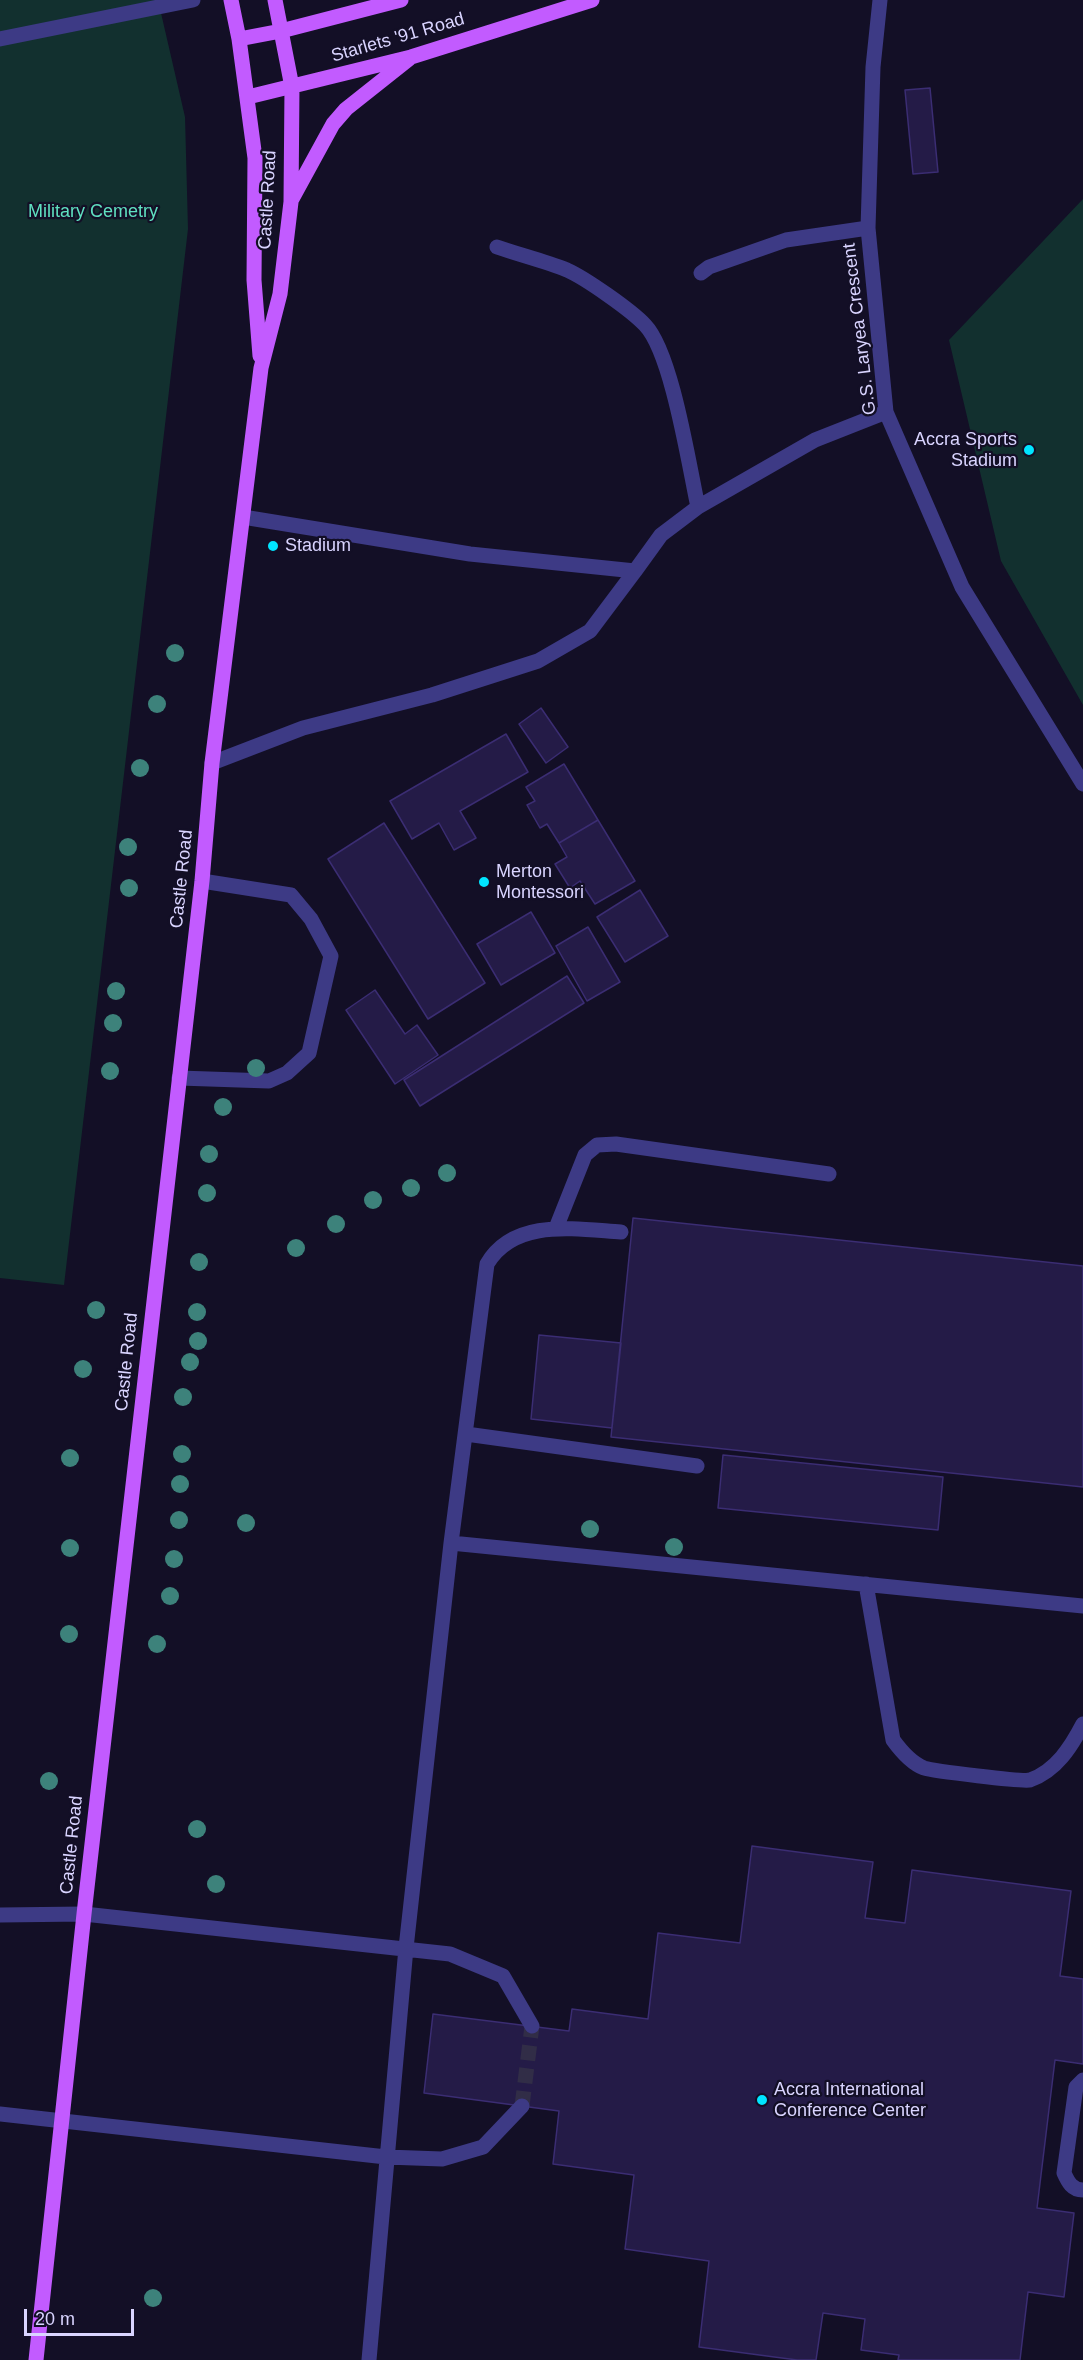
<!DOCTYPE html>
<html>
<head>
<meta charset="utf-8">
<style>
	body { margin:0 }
	#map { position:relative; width:1083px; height:2360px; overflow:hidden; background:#130f26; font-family:Arial,sans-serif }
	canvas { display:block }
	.scale { position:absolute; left:24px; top:2309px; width:110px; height:27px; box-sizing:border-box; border:3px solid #d9d4ff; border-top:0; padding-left:8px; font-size:18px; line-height:21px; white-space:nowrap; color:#d9d4ff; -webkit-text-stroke:4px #130f26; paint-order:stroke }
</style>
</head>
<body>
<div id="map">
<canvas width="1083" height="2360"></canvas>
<div class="scale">20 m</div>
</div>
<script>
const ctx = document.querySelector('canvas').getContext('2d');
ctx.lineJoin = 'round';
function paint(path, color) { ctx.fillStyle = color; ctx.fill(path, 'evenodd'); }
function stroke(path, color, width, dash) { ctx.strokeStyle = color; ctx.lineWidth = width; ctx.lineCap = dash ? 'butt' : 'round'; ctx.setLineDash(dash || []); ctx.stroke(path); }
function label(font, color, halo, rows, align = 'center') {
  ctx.font = font + ' Arial,sans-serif'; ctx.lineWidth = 4.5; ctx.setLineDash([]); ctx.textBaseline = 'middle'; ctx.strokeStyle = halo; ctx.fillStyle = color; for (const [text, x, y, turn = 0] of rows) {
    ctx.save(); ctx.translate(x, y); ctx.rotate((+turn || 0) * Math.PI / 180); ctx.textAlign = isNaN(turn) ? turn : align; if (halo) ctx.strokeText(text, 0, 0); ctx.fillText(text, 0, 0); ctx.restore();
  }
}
paint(new Path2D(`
	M0,0H158L185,117L188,229L64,1285L0,1278Z
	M1083,199V705L1001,561L949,340Z`), '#12302f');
const building = new Path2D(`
	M930,88L938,172L913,174L905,90Z
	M541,708L568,747L546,763L519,724Z
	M506,734L528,772L460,811L476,838L454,850L439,823L412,839L390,801Z
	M564,764L598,820L559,843L547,824L540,828L527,805L535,801L526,787Z
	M598,820L635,881L595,904L580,881L570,888L555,864L567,857L559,843Z
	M384,823L485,983L428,1019L328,859Z
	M640,890L668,936L625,962L597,917Z
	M531,912L555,953L501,985L477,944Z
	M588,927L620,982L587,1001L556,946Z
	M567,976L584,1003L420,1106L404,1080Z
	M375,990L405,1034L417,1025L438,1055L395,1084L346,1010Z
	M633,1218L1083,1266V1487L611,1437Z
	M539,1335L621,1343L612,1428L531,1419Z
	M723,1455L943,1477L938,1530L718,1508Z
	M752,1846L873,1862L865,1918L905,1923L912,1870L1071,1891L1060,1976L1083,1979V2064L1055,2060L1037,2208L1074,2213L1064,2297L1028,2292L1020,2360H898L899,2355L861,2350L865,2319L823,2313L816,2360H797L699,2347L709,2261L625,2249L634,2175L553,2164L559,2111L424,2093L433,2014L569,2031L572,2009L648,2019L658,1933L740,1943Z`);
paint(building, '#241b47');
stroke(building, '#3b2d73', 1.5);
stroke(new Path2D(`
	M522,2106L532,2026`), '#312d47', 15, [15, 8]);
stroke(new Path2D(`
	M880,0L873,67L868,228L886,412L962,587L1083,784
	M0,39L193,0
	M497,247C520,255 544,261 567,270C585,278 631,310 645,325C672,353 689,466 698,507
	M701,273L709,267L786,240L868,228
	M243,517L470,554L635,571L661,535L698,507L815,440L886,412
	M212,763L303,728L432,695L538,661L590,631L635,571
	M179,1078L269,1081L287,1073L309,1053L331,956L311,919L291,895L202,881
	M556,1228L585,1155L597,1145L616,1144L829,1174
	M466,1434L697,1466
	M451,1543L1083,1606
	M866,1584L893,1740C901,1751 911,1763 924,1768C933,1771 1023,1782 1030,1780C1056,1771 1071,1747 1083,1724
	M0,1915L84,1914L450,1954L503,1976L532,2026
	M1083,2080L1076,2087L1064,2173C1068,2182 1072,2190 1083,2190
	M0,2114L386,2157L442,2159L483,2147L522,2106
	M369,2360L406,1948L451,1543L487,1264C514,1218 575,1229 621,1232`), '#3d3a85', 15);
stroke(new Path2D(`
	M231,0L239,39L255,158L254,280L260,356
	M239,39L281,31L401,0
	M248,97L411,57L592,0
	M292,199L333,124L346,109L409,59
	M36,2360L84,1914L202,881L212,763L261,368L280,294L291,202L292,87L275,0`), '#c25bff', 15);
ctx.fillStyle = '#3d827b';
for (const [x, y] of [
	[175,653],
	[157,704],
	[140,768],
	[128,847],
	[129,888],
	[116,991],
	[113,1023],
	[256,1068],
	[110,1071],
	[223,1107],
	[209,1154],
	[447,1173],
	[411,1188],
	[207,1193],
	[373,1200],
	[336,1224],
	[296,1248],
	[199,1262],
	[96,1310],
	[197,1312],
	[198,1341],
	[190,1362],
	[83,1369],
	[183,1397],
	[182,1454],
	[70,1458],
	[180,1484],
	[179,1520],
	[246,1523],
	[590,1529],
	[674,1547],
	[70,1548],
	[174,1559],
	[170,1596],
	[69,1634],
	[157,1644],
	[49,1781],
	[197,1829],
	[216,1884],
	[153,2298]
]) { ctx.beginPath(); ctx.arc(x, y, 9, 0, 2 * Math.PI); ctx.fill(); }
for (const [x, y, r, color] of [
	[1029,450,6,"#00e5ff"],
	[273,546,6,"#00e5ff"],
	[484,882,6,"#00e5ff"],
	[762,2100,6,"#00e5ff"]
]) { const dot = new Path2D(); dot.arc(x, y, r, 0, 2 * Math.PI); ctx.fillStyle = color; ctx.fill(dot); stroke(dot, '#130f26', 2); }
label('18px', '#d9d4ff', '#130f26', [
	["Starlets '91 Road",398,38,-16],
	["Castle Road",268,200,-87],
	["G.S. Laryea Crescent",860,329,-97],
	["Castle Road",182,879,-84],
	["Castle Road",127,1362,-84],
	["Castle Road",72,1845,-84]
]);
label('18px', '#5fe0c0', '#130f26', [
	["Military Cemetry",93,212]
]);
label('18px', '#d9d4ff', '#130f26', [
	["Accra Sports",1017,440,"right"],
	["Stadium",1017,461,"right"],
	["Stadium",285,546],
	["Merton",496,872],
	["Montessori",496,893],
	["Accra International",774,2090],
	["Conference Center",774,2111]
], 'left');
</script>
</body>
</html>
